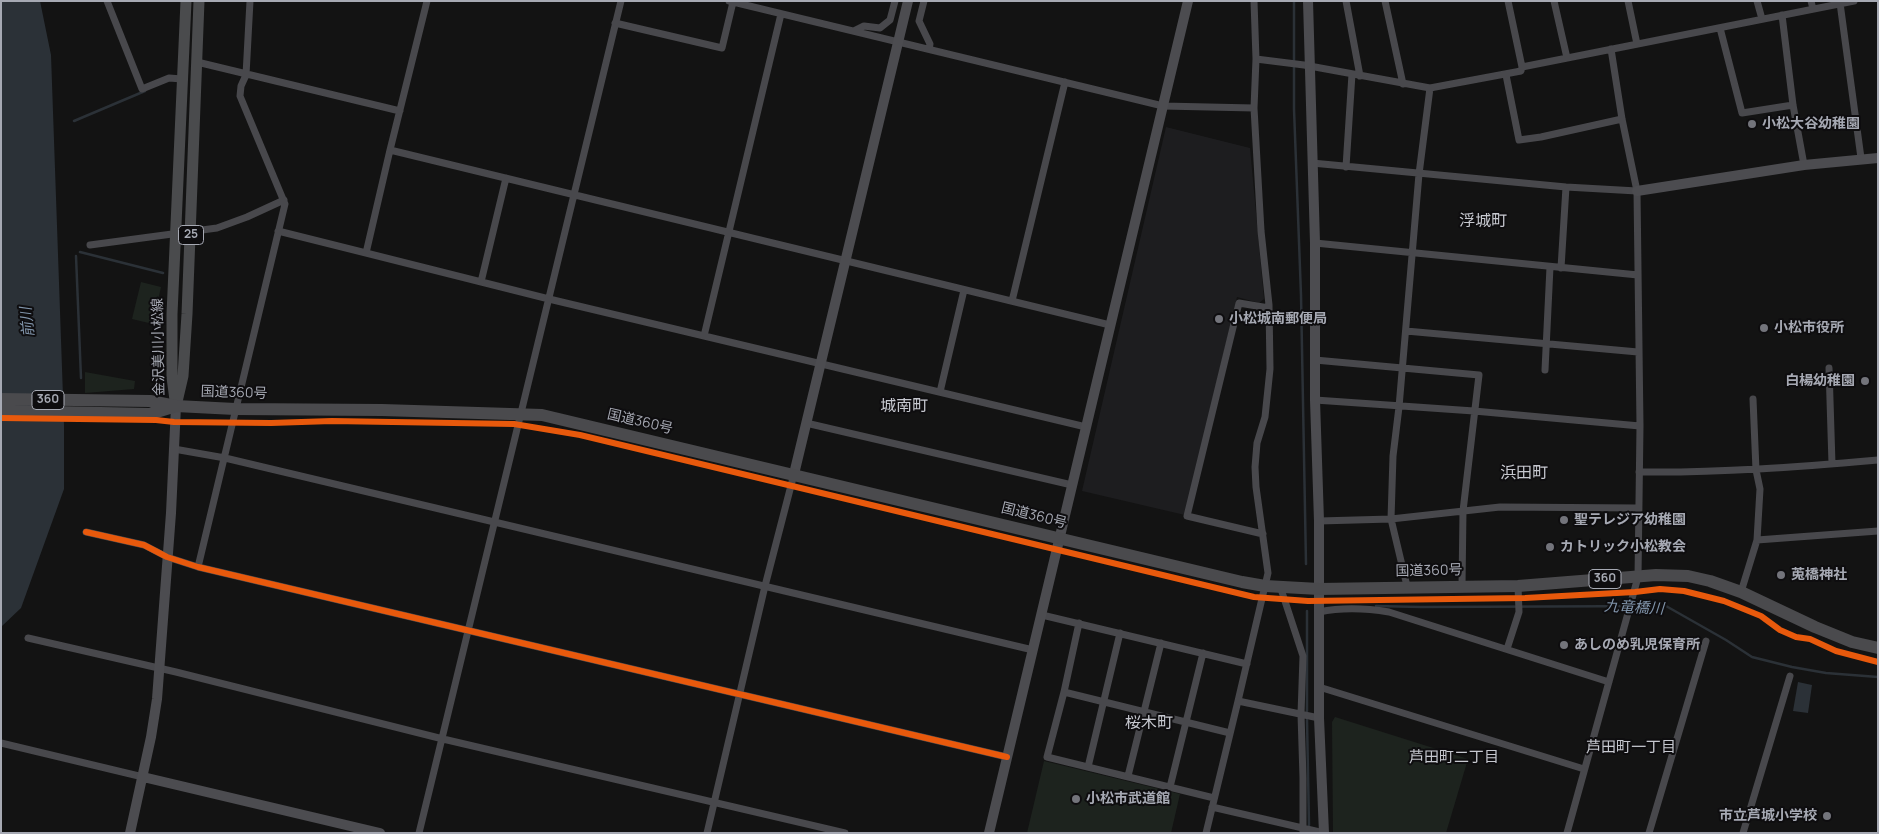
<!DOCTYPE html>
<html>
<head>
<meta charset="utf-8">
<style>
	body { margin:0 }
	#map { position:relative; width:1879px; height:834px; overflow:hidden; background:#131313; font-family:Manrope,sans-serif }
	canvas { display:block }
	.frame { position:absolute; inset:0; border:2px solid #a6a9b3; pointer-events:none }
</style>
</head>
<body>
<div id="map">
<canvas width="1879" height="834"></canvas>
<div class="frame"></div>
</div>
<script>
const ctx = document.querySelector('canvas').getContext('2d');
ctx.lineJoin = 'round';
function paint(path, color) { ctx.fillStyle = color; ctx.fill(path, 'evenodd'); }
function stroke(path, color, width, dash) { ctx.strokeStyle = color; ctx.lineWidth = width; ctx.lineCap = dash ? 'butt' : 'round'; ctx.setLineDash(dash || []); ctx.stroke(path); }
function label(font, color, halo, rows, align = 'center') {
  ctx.font = font + ' Manrope,"Noto Sans JP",sans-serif'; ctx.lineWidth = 4; ctx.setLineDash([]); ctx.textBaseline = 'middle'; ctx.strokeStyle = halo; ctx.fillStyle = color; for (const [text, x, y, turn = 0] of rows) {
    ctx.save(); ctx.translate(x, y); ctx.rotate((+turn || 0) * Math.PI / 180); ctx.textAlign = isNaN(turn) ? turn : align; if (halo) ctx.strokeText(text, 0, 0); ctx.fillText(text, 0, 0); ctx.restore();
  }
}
paint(new Path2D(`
	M1166,127L1250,148L1264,299L1259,303L1237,297L1185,515L1082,491Z`), '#1d1d1f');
paint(new Path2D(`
	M141,282L161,287L153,324L132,319Z
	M85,372L135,381L134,389L85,393Z
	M1335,717L1468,759L1446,833H1333L1332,722Z
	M1044,761L1180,794L1171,833H1027Z`), '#1d231e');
paint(new Path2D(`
	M1,1H40L51,55L64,425V489L21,608L1,627Z
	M1798,682L1812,685L1808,713L1793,711Z`), '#2b3137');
stroke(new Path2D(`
	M1294,1V109L1301,295L1306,564
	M74,121L145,91
	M80,252L163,273
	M76,256L81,378
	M1376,606L1421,607L1666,606L1726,640L1752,657L1792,667L1826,673L1878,677
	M1307,611V711
	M1307,720L1309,825`), '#2b3137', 2.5);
stroke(new Path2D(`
	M107,1L142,89L169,78L182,79
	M427,1L390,150L1110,325
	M729,1L1163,106L1254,108
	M924,1L919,21L930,44L929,49
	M1346,1L1360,76
	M1385,1L1403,84
	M1508,1L1522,67
	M1554,1L1567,58
	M1628,1L1637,44
	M1757,1L1762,19
	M1811,1L1813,9
	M1840,3L1861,158
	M1782,15L1793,105L1804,165
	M615,23L722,48L733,2
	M1720,28L1742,113L1793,105
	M854,31L864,26L880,28L890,20L895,1
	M1256,59L1304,65L1430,88L1521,71L1522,67L1854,1
	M197,62L400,111
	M1506,75L1519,140L1541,137L1622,119
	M390,150L366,253L549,299L1086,427
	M1312,163L1566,187L1637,191
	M1346,167L1352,74
	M278,231L366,253
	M1315,243L1638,275
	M90,245L217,228L247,217L284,200
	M1561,268L1566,187
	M481,282L506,178
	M1012,301L1065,82
	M1406,331L1638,352
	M704,336L781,14
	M1315,360L1479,375L1463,511L1462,586
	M1829,368L1832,464
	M1545,370L1550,267
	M940,392L964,290
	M1315,400L1474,411L1640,426
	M806,423L1072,485
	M174,449L225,458L1033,650
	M1639,472C1719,473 1798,467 1878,460
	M1319,521L1391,519L1500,507L1638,508
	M86,532L144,545L167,557L198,567C468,629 737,695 1007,757
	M1263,534L1187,516L1239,303L1269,308
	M1757,540L1878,531
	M198,567L285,204L240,96L241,86L246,75L250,1
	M1280,586L1303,656L1301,714L1303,778V833
	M1407,586L1391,519L1393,456L1399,407L1419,174L1430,88
	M1741,592L1757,540L1760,489L1756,470L1753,399
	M1319,612C1343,607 1365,608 1389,612L1609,682
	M1042,615L1247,664
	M28,638L176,672L443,739L845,833
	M1507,649L1519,612L1518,586
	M1319,687L1584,769
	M1064,692L1079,623
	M1238,701L1319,718
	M1,743L143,777
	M1088,767L1120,633
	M1128,776L1161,643
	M1170,787L1203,653
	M1214,798L1047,757L1064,692L1230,733
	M1212,807L1324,833
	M419,833L621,1
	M707,833L765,586L794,474
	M1206,833L1238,701L1268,573L1256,487L1255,467L1257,443L1265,417L1270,369L1269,305L1261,231L1254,108L1256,59L1254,1
	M1567,833L1638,577L1640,426L1637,191L1622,119L1611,49
	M1649,833L1706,641
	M1743,833L1790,676`), '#48484c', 7);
stroke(new Path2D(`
	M1308,1L1315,243V400L1319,521V718L1324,833
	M1637,191L1804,165L1878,158
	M794,474L908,1
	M143,777L380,833
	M130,833L151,737L157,699L171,513L176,406
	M989,833L1188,1`), '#4c4c50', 10);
stroke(new Path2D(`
	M175,400L172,377V314L186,1
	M176,406L183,376L187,314L199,1`), '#4a4b4d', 11);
stroke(new Path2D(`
	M1,399L150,401L176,406L235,409L382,410L542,415L1242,582L1265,586L1319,589L1518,586L1656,575L1688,576L1710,581L1741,592L1815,627L1852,642L1878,648
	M1,411L150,414L173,407`), '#4a4a4d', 12);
stroke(new Path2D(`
	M1,418L156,420L174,422L271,423L332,421L514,424L580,435L1254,597L1308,601L1525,598L1635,592L1660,589L1684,591L1724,601L1761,616L1780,630L1796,637L1810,639L1836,651L1878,662
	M86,532L144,545L167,557L198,567C468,629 737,695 1007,757`), '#e8590c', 6);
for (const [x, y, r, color] of [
	[1752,124,5,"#73747b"],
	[1219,319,5,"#73747b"],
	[1764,328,5,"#73747b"],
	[1865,381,5,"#73747b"],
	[1564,520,5,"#73747b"],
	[1550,547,5,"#73747b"],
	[1781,575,5,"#73747b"],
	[1564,645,5,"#73747b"],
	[1076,799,5,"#73747b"],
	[1827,816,5,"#73747b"]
]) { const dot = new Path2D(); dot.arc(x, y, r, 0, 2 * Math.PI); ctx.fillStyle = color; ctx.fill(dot); stroke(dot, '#0e0d0f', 2); }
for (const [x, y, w] of [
	[191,235,25],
	[48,400,32],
	[1605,579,32]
]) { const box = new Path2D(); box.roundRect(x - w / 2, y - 9.5, w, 19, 4); ctx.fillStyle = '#0e0d0f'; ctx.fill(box); stroke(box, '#a6a9b3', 1); }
label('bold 12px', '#a6a9b3', null, [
	["25",191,235],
	["360",48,400],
	["360",1605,579]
]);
label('bold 14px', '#a6a9b3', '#0e0d0f', [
	["小松大谷幼稚園",1762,124],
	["小松城南郵便局",1229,319],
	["小松市役所",1774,328],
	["白楊幼稚園",1855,381,"right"],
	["聖テレジア幼稚園",1574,520],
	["カトリック小松教会",1560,547],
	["莵橋神社",1791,575],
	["あしのめ乳児保育所",1574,645],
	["小松市武道館",1086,799],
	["市立芦城小学校",1817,816,"right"]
], 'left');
label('14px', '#a6a9b3', '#0e0d0f', [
	["金沢美川小松線",159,347,-91],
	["国道360号",234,393,2],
	["国道360号",640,422,13],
	["国道360号",1034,516,14],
	["国道360号",1429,571,-1]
]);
label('italic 15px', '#8094aa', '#0e0d0f', [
	["前川",28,322,-96],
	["九竜橋川",1634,608,3]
]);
label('15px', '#c6c8cf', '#0e0d0f', [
	["芦田町一丁目",1631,748],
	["芦田町二丁目",1454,758]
]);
label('16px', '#c6c8cf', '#0e0d0f', [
	["浮城町",1483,222],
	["城南町",904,407],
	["浜田町",1524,474],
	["桜木町",1149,724]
]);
</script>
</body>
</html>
